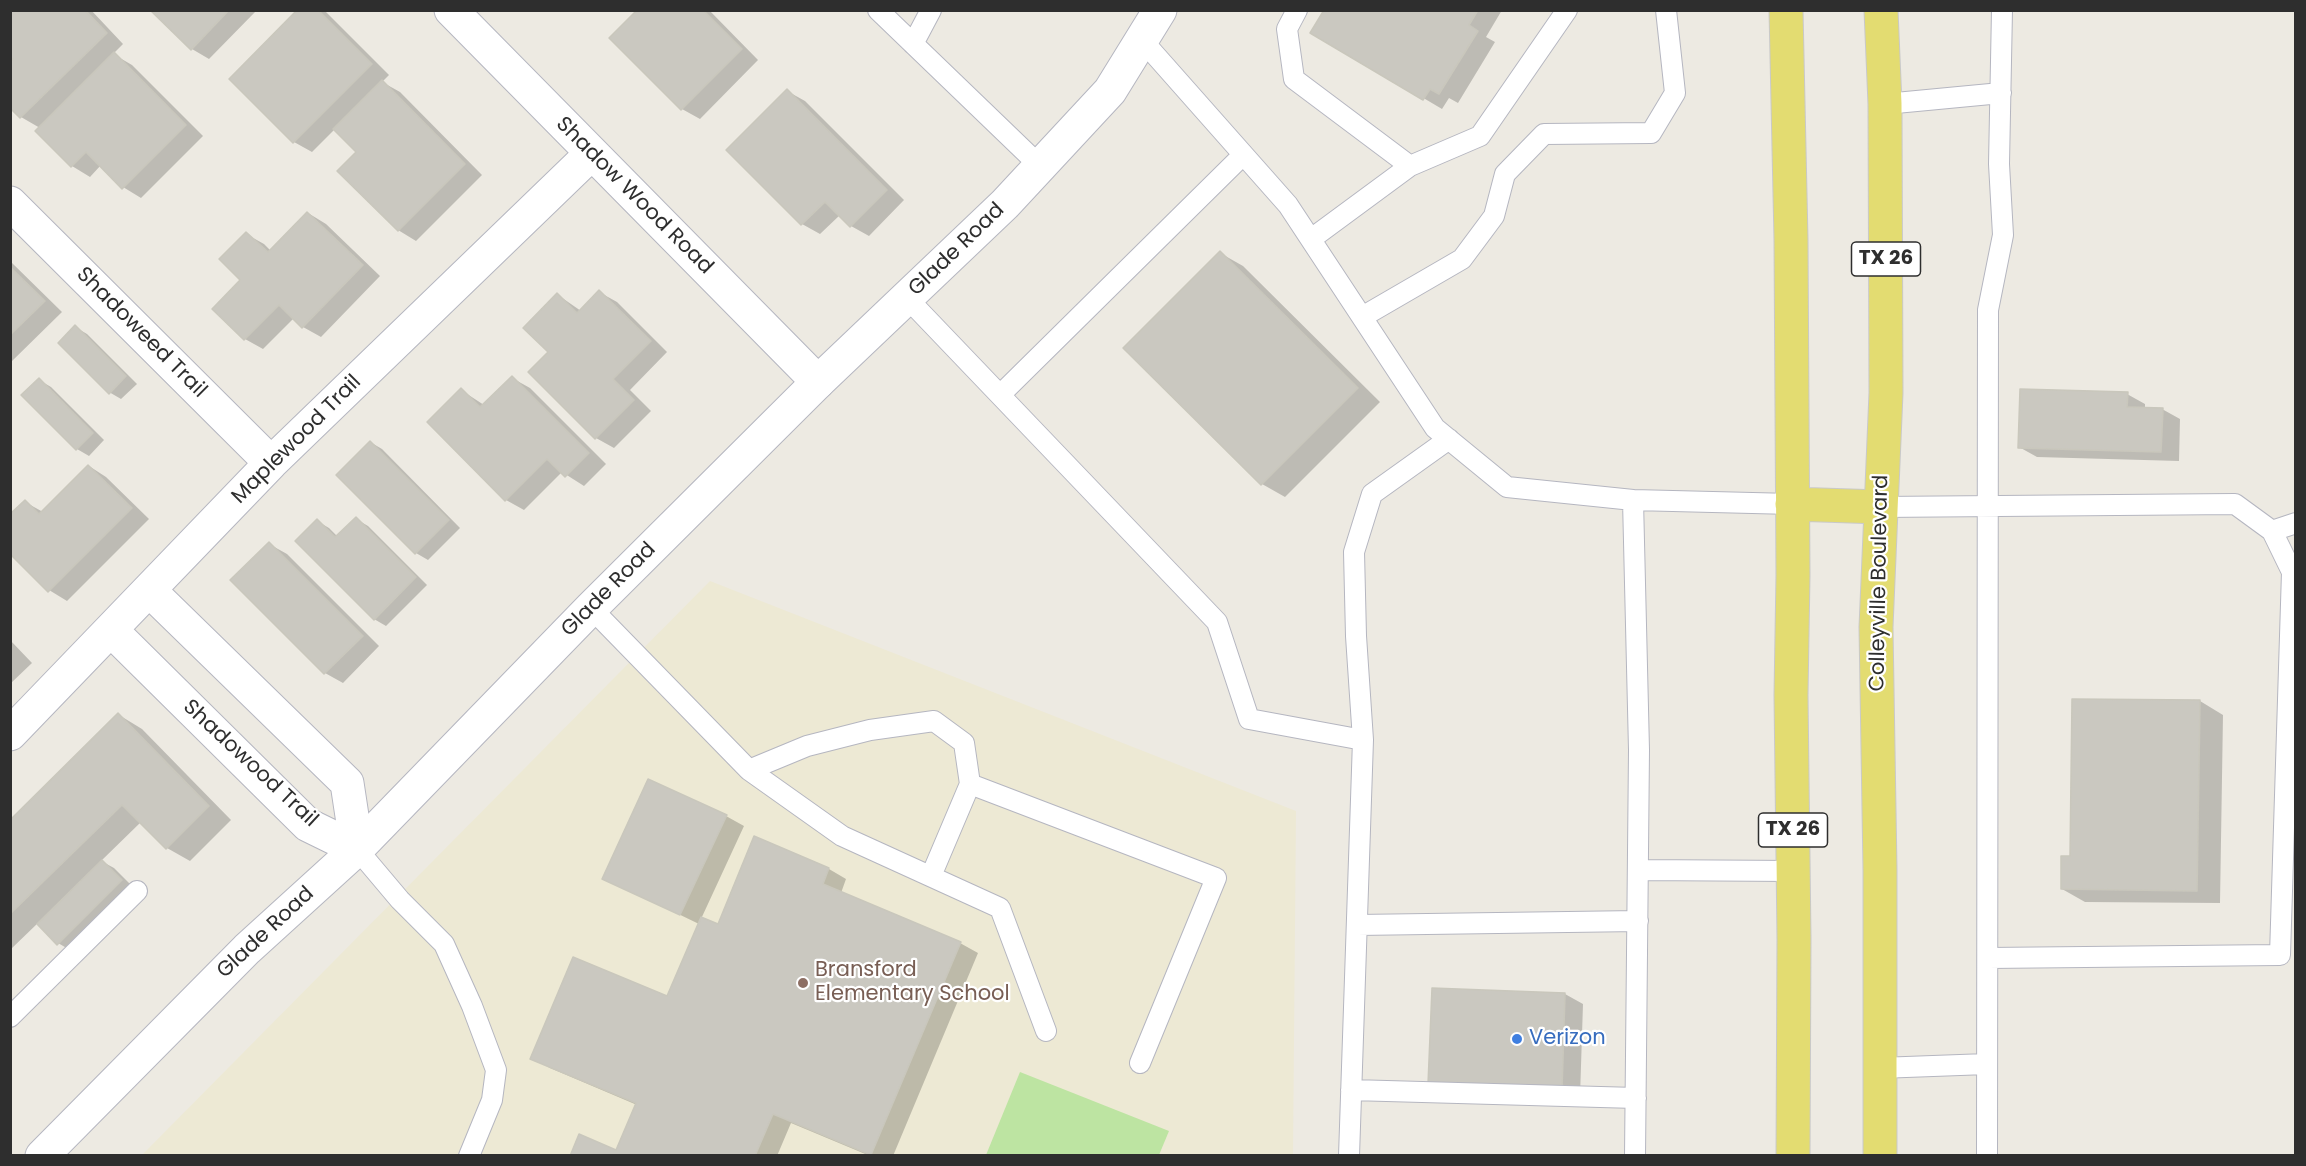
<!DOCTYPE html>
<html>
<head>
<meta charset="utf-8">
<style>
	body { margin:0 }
	#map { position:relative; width:2306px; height:1166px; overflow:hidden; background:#edeae2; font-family:Poppins,sans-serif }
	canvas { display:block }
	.frame { position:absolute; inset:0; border:12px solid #2e2e2e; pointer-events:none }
</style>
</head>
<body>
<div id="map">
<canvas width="2306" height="1166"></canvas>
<div class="frame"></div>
</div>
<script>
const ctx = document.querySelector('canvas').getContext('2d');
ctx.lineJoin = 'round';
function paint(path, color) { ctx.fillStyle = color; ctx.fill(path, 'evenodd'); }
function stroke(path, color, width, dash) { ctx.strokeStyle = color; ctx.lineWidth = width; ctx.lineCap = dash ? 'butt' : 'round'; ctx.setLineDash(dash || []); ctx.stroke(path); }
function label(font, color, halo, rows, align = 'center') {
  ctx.font = font + ' Poppins,sans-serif'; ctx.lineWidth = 4.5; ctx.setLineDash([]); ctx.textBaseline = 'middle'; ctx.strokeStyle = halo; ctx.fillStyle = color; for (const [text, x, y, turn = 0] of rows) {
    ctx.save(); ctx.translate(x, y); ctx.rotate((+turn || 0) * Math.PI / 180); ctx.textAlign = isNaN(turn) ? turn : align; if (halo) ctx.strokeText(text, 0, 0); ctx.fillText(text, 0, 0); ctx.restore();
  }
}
paint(new Path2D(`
	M710,581L1296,811L1293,1155L141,1156Z`), '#ede9d4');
paint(new Path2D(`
	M1020,1072L1169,1131L1159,1155H986Z`), '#bde4a2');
paint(new Path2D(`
	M10,10H91L123,44L113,54L132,65L203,136L141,198L123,187L101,165L90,177L72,166L37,131L40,128L21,117Z
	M152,10H257L209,59L192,49Z
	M299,10L326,12L389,75L382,82L400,92L482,175L416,241L398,230L359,152L335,129L312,152L294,142Z
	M639,10H709L758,60L700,119L682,109Z
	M1326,10H1502L1486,37L1495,42L1458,103L1449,98L1442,109L1312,32Z
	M787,91L805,101L904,200L869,236L851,226L840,215L820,234L802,224L728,150Z
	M308,213L326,224L380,276L321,337L303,327L294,318L263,349L245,339L243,280L246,234L264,244L271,251Z
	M1220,253L1243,266L1380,402L1285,497L1262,484Z
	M10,261L62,312L10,363Z
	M599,292L617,302L667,352L630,390L651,411L614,448L596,438L530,372L550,352L558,295L581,311Z
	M75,327L87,334L137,384L121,399L109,392Z
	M512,378L530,388L606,464L584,486L562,472L524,510L506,500L461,390L484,405Z
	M39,380L51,387L104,440L89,456L77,449Z
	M2127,394L2145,404V409H2162L2180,419L2179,461L2037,457L2019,447Z
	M370,442L382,449L460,528L428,560L416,553L338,475Z
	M89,466L106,477L149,519L67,601L49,590L25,502L43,512Z
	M356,519L368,526L427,585L386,626L374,619L317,521L329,528L338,537Z
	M269,544L287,554L379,646L343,683L325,673Z
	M10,640L32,663L10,684Z
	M2200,701L2223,715L2220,903L2085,902L2062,889L2071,858Z
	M119,715L142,729L231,820L190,861L167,848L141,822L101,861L114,868L133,887L70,950L58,943L38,923L10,950V822Z
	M726,816L744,826L701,919L718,926L755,838L829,869L846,879L841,893L960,943L978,953L893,1156H870L791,1123L777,1156H571L617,1152L637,1105L550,1068L532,1058L668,998L699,924L604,878Z
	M1565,994L1583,1004L1580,1097L1448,1093Z`), '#0003');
const building = new Path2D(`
	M10,10H85L107,33L20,118L10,108V62L13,59L10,57Z
	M150,10H229L191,50Z
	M297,10H318L372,64L293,143L229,79Z
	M637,10H703L742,49L681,110L609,38Z
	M1324,10H1478L1469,25L1478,31L1439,94L1430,89L1423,100L1310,33Z
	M114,52L186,125L122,189L86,152L71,167L35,131Z
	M382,80L465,164L398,231L337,171L356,152L333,129Z
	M787,89L887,190L850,227L825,202L801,225L726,150Z
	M307,212L363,265L302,328L279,305L244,340L212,309L240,280L219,259L246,232L268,252Z
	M1220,251L1358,388L1261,485L1123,348Z
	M10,267L45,301L10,335Z
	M599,290L651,341L613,379L634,400L595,439L528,372L548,352L523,328L557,293L577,313Z
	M75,325L126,376L109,394L58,343Z
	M512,376L589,453L565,477L547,459L505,501L427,422L461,388L480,407Z
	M39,378L93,433L76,450L21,395Z
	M2020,389L2128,392L2127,407L2163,408L2161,452L2018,448Z
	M370,441L449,520L415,554L336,475Z
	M88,465L132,508L48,592L10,554V514L25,500L39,514Z
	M356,517L416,577L374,620L295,541L317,519L335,537Z
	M269,542L363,636L324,674L230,580Z
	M2072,699L2200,700L2197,891L2061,889V856H2070Z
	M118,713L209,806L166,849L122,805L10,914V820Z
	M648,779L727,815L680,915L602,879Z
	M754,836L829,868L823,884L961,942L871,1155L773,1114L755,1156H570L579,1134L616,1150L636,1103L530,1059L573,957L667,996L701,917L718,924Z
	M102,860L122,880L57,945L37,924Z
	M1432,988L1565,993L1562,1088L1428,1084Z`);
paint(building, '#cac8c0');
stroke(building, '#c9c7bc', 1.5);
const service = new Path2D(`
	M878,10L1040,166
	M1297,10L1287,29L1294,79L1410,166
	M1142,40L1288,205L1435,428L1507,487L1633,500L1639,750L1635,1156
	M913,44L931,10
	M1885,104L2001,93
	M1311,239L1410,166L1480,136L1567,10
	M907,298L1217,622L1249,719L1363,740L1349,1156
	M1362,317L1462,259L1494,216L1505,174L1544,134L1651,133L1675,93L1666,10
	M1000,395L1243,155
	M1633,500L1792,504
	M1880,507L2235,504L2272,531L2292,572L2280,955L1988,958
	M2272,531L2296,523
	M591,608L749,770L842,836L1000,908L1046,1031
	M1363,740L1356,636L1354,552L1372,494L1449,439
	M749,770L807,746L870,730L934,721L964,743L970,784
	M357,849L400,900L444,944L472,1006L496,1070L492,1100L469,1156
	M1638,870L1793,871
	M931,876L970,784L1216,878L1140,1063
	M1357,925L1638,921
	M10,1017L137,891
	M1879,1068L1987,1064
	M1351,1090L1636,1098
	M1987,1156L1988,310L2003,235L1999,164L2002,10`);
const minor = new Path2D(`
	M451,10L818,382
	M10,203L271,463
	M149,590L347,783L357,849
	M111,630L308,825L357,849
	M10,734L271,463L592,153`);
const secondary = new Path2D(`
	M42,1156L247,949L357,849L591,608L818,382L1005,204L1110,91L1160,10`);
const primary = new Path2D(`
	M1786,10L1791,240L1793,575L1791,695L1794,939L1793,1156
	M1792,504L1880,507
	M1880,1156V870L1876,627L1886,393L1885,104L1881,10`);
stroke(service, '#b5b6c0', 22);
stroke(minor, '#b5b6c0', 35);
stroke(secondary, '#b5b6c0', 35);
stroke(primary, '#c9c9c9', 35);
stroke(service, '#fff', 20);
stroke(minor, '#fff', 33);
stroke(secondary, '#fff', 33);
stroke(primary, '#e3dc71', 33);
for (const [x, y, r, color] of [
	[803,983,6,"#8d6e63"],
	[1517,1039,6,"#3f7fe0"]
]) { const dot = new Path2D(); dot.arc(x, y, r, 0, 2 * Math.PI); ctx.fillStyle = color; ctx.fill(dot); stroke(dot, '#fff', 2); }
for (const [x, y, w] of [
	[1886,259,69],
	[1793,830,69]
]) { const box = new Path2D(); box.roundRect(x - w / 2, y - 17, w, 34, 4.5); ctx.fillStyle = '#fff'; ctx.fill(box); stroke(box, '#2e2e2e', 1.5); }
label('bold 20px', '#2e2e2e', null, [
	["TX 26",1886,259],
	["TX 26",1793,830]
]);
label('21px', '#2e2e2e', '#fff', [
	["Shadow Wood Road",634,196,45],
	["Glade Road",957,250,-44],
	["Shadoweed Trail",141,333,45],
	["Maplewood Trail",297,440,-45],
	["Colleyville Boulevard",1880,583,-89],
	["Glade Road",609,590,-45],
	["Shadowood Trail",250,764,43],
	["Glade Road",266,933,-43]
]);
label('21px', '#785e54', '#fff', [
	["Bransford",815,971],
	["Elementary School",815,995]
], 'left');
label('21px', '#366cbe', '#fff', [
	["Verizon",1529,1039]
], 'left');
</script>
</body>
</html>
